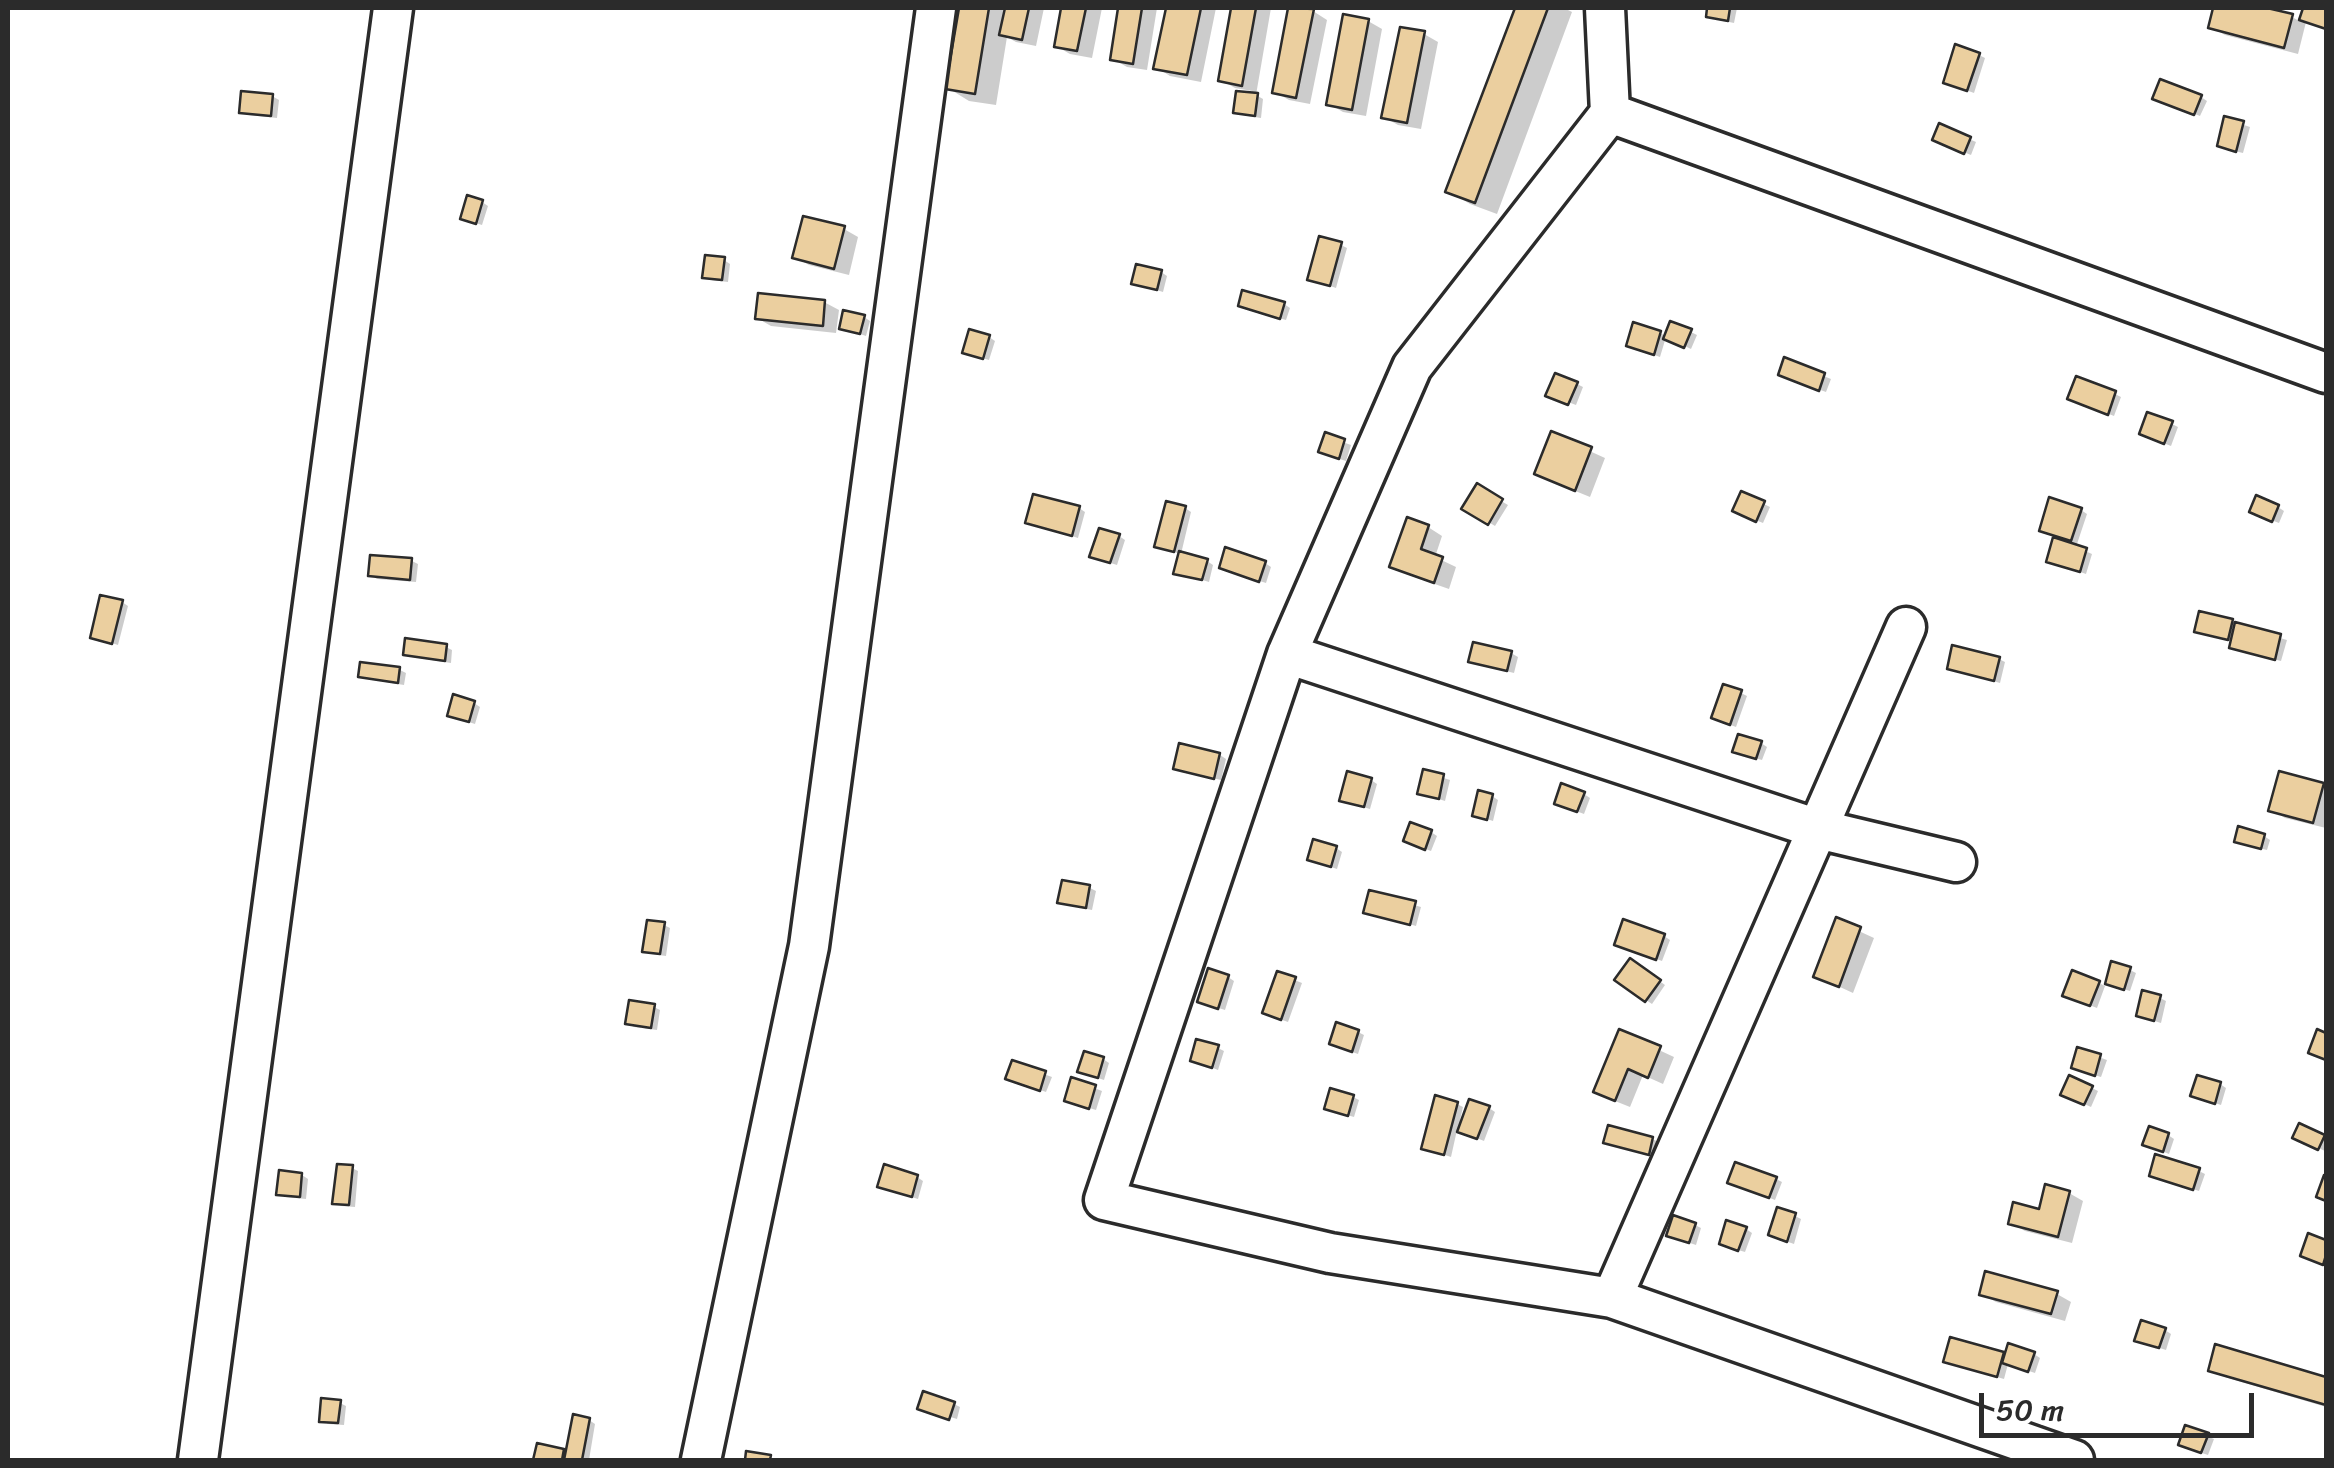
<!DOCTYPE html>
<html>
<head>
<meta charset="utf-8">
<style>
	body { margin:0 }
	#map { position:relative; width:2334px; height:1468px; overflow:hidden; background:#fff; font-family:Sriracha,sans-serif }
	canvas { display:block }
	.frame { position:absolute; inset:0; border:10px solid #2b2b2b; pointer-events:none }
	.scale { position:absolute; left:1979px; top:1393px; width:275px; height:45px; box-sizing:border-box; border:5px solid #2b2b2b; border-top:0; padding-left:12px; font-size:30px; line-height:35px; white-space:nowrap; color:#2b2b2b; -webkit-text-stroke:8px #fff; paint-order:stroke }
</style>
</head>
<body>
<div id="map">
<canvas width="2334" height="1468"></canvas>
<div class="frame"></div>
<div class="scale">50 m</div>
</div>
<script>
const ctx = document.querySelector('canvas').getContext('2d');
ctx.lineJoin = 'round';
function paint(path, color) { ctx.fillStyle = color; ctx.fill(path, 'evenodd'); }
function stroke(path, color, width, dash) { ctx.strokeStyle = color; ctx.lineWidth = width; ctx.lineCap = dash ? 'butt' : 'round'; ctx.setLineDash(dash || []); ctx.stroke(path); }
paint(new Path2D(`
	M962,8H1044L1036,46L1016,42L1007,37L996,105L969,101L948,88Z
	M1064,8H1102L1092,58L1070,54L1056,46Z
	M1121,8H1157L1147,70L1127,67L1113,59Z
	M1168,8H1216L1201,82L1170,76L1156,67Z
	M1233,8H1271L1256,95L1263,99L1261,118L1242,115L1236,112L1251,95L1252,91L1235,88L1221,80Z
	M1291,8L1313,11L1327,20L1310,104L1289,100L1275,92Z
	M1517,8H1564L1572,12L1497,214L1470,204L1448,191Z
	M1710,8H1737L1734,23L1715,19L1708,16Z
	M2215,8H2257L2292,17L2301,22L2305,8H2326V29L2306,22L2298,54L2225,35L2211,27Z
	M1368,21L1382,29L1366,116L1343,112L1329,104Z
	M1424,34L1438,42L1421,129L1398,125L1384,117Z
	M1979,55L1985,58L1974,93L1952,85Z
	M272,96L279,100L277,118L248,115L242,111Z
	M2201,97L2207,101L2200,116L2161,101Z
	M2226,119L2250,127L2243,153L2226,149Z
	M1940,126L1976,142L1971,155L1941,143Z
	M482,202L488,206L482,225L469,221Z
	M844,229L858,237L849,275L809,265L795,257Z
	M1341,245L1347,248L1336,288L1310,279Z
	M724,260L730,264L728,282L711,280L705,277Z
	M1161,272L1167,276L1163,292L1134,283Z
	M824,302L839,310L836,333L771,326L757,318Z
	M1284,304L1290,308L1286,320L1247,309Z
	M864,317L870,321L866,336L842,328Z
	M1691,332L1697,335L1691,349L1666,337L1660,357L1635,348L1660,333L1667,337Z
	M989,337L995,341L989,360L971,355Z
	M1786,361L1831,379L1826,392L1787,378Z
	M1577,384L1583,387L1576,405L1552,396Z
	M2115,394L2121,397L2114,416L2076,401Z
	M2172,424L2178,427L2171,446L2148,437Z
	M1552,434L1605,458L1590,497L1551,481Z
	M1326,436L1351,445L1346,461L1327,455Z
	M1477,487L1508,505L1495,526L1465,508Z
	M1764,504L1770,507L1763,523L1741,514Z
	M2278,507L2284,511L2279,523L2258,515Z
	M1079,508L1085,512L1078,538L1028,522Z
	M1185,508L1191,512L1181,554L1163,549Z
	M2081,510L2087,514L2076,547L2092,554L2086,574L2049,561L2057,536Z
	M1428,527L1442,536L1435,557L1456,567L1449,589L1406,574L1392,566Z
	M1119,536L1125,540L1117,565L1098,559Z
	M412,561L418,564L416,582L377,579L371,575Z
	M1207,561L1213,565L1209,582L1176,572Z
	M1265,563L1271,567L1266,583L1228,571Z
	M122,602L128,606L118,645L93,637Z
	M2232,621L2238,626L2287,640L2281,661L2238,650L2233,642L2203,634Z
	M1475,645L1511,653L1518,657L1514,673L1478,664Z
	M446,647L452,650L451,663L412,657L406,653Z
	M1999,659L2005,662L2000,683L1949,668Z
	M400,670L406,673L404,685L367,679L361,676Z
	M1741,693L1747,696L1736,727L1720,721Z
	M474,703L480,707L475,724L456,718Z
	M1761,743L1767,747L1762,760L1741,754Z
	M1220,755L1226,759L1221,780L1182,771L1176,768Z
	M1425,772L1450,780L1445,801L1420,793Z
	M2281,774L2326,788V828L2285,818L2271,809Z
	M1371,780L1377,784L1370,809L1349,803Z
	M1584,794L1590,798L1584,814L1563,806Z
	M1492,796L1498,800L1493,821L1474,815Z
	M1431,832L1437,836L1431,851L1412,844Z
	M2264,836L2270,840L2267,850L2243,844Z
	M1336,848L1342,852L1337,869L1316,862Z
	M1090,888L1096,891L1092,910L1066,905L1060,902Z
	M1371,893L1421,907L1416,926L1366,912Z
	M1837,921L1874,938L1853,993L1816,976Z
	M664,925L670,928L666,956L651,954L645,950Z
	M1664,936L1670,940L1662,961L1623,947Z
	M1637,965L1665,985L1652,1004L1646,1000Z
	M2130,970L2136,973L2130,991L2114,986Z
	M1279,974L1302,983L1288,1022L1271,1016Z
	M1228,977L1234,981L1225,1010L1206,1004Z
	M2099,983L2105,986L2097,1008L2071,998Z
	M2160,998L2166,1001L2161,1023L2145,1018Z
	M654,1007L660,1010L657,1030L634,1027L627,1023Z
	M1358,1032L1364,1035L1358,1054L1338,1047Z
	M1620,1032L1674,1057L1663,1084L1643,1075L1630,1107L1610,1099Z
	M1218,1048L1224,1051L1218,1070L1193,1060Z
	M2079,1050L2107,1060L2101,1077L2080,1071Z
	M1103,1059L1109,1063L1104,1080L1086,1074Z
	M1013,1063L1052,1077L1046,1092L1014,1081Z
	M1073,1080L1102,1091L1096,1110L1073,1103Z
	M2220,1084L2226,1088L2221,1105L2199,1098Z
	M2092,1088L2098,1091L2091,1107L2069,1097Z
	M1353,1097L1359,1100L1354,1117L1333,1111Z
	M1457,1104L1463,1107L1460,1120L1463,1121L1489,1108L1495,1112L1484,1141L1457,1130L1451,1157L1424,1148Z
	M2300,1126L2326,1139L2325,1151L2301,1140Z
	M2168,1135L2174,1139L2169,1154L2152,1147Z
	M1652,1139L1659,1142L1655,1156L1606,1142Z
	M352,1168L358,1171L355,1207L341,1206L335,1202Z
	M2199,1171L2205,1174L2199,1191L2158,1178Z
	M302,1175L308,1179L306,1199L285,1197L279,1193Z
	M917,1177L923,1181L918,1199L886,1189Z
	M1776,1179L1782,1182L1775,1200L1737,1185Z
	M2069,1193L2083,1201L2072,1243L2025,1231L2011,1223L2041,1212Z
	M1795,1216L1801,1219L1794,1244L1777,1238Z
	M1695,1225L1701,1228L1696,1245L1675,1238Z
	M1746,1229L1752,1233L1745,1252L1728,1247Z
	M1982,1294H2057L2071,1302L2065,1321L1996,1302Z
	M2165,1330L2171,1334L2166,1350L2144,1343Z
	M1952,1340L2007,1356L2034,1354L2040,1358L2035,1373L2008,1364L2004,1379L1952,1364Z
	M2217,1348L2326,1380V1407L2225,1377L2210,1369Z
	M340,1403L346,1406L344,1425L328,1424L322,1420Z
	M954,1404L960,1407L957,1419L924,1409Z
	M589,1420L595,1424L589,1460H536L539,1446L568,1454Z
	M2207,1436L2214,1439L2208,1455L2187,1448Z`), '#0003');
const building = new Path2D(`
	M959,8H989L975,94L945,89Z
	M1005,8H1029L1022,40L999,35Z
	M1061,8H1086L1077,51L1054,47Z
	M1118,8H1142L1133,64L1110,60Z
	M1166,8H1201L1187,75L1153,69Z
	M1231,8H1256L1242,86L1218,81Z
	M1288,8L1314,9L1296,98L1272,93Z
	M1515,8H1548L1475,203L1445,192Z
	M1707,8H1730L1728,21L1706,17Z
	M2213,8H2267L2293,14L2284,48L2208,28Z
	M2303,8H2326V29L2299,20Z
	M1343,14L1369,19L1352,110L1326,105Z
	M1400,27L1425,31L1407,123L1381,118Z
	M1955,44L1980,53L1967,91L1943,83Z
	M2160,79L2202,95L2194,115L2152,99Z
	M241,91L273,94L271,116L239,113Z
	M1236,91L1258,93L1255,116L1233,113Z
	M2224,116L2244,121L2236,152L2217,146Z
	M1939,123L1971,137L1964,154L1932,140Z
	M467,195L483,200L476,224L460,219Z
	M803,216L845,226L834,269L792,258Z
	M1319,236L1342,242L1330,286L1307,280Z
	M705,255L725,257L722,280L702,278Z
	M1136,264L1162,270L1157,290L1131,284Z
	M1242,290L1285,302L1280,319L1238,306Z
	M758,293L825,300L823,326L755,319Z
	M843,310L865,315L860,334L839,329Z
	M1670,321L1692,329L1684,348L1663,339Z
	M1633,322L1661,331L1654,355L1626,346Z
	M969,329L990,335L983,359L962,353Z
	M1784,357L1825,373L1819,391L1778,375Z
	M1555,373L1578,382L1568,405L1545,396Z
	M2076,376L2116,391L2108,415L2067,399Z
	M2147,412L2173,421L2164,444L2139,434Z
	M1551,431L1592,447L1575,491L1534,474Z
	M1325,432L1345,439L1339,459L1318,452Z
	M1477,483L1503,499L1488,525L1461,509Z
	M1741,491L1765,501L1756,522L1732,511Z
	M1033,494L1080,506L1072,536L1025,523Z
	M2256,495L2279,505L2272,522L2249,512Z
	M2049,497L2082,508L2071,541L2039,531Z
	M1166,501L1186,506L1174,552L1154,547Z
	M1407,517L1429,525L1421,549L1443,557L1434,583L1389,567Z
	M1099,528L1120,534L1110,563L1089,557Z
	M2053,537L2087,548L2080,572L2046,562Z
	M1225,547L1266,561L1259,582L1219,568Z
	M1179,551L1208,559L1202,580L1173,574Z
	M370,555L412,558L410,580L368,576Z
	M100,595L123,600L112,644L90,638Z
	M2199,611L2233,619L2228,640L2194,632Z
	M2235,622L2281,634L2275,660L2229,648Z
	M405,638L447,644L445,661L403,655Z
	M1473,642L1512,651L1507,671L1468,662Z
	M1952,645L2000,657L1994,681L1947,669Z
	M360,662L400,667L398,683L358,677Z
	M1723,684L1742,690L1730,725L1711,718Z
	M453,694L475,701L469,722L447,716Z
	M1738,734L1762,741L1756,759L1732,752Z
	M1179,743L1220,753L1214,779L1173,769Z
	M1423,769L1444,774L1439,799L1417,794Z
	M1347,771L1372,778L1364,807L1339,801Z
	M2279,771L2324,783L2313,823L2268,811Z
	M1561,783L1585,792L1577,812L1554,804Z
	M1478,790L1493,794L1487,820L1472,816Z
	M1410,822L1432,830L1425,850L1403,841Z
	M2238,826L2265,834L2261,849L2234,842Z
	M1313,839L1337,846L1331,867L1307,860Z
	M1062,880L1090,885L1086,908L1057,903Z
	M1369,890L1416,901L1410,925L1363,913Z
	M1836,917L1861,927L1839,987L1813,977Z
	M1623,919L1665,934L1656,960L1614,945Z
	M647,920L665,922L660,954L642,952Z
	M1630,958L1661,980L1645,1002L1614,980Z
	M2111,961L2131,967L2124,990L2105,984Z
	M1208,968L1229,975L1218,1009L1197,1002Z
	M2072,970L2100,981L2090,1006L2062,996Z
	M1277,971L1296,977L1281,1020L1262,1013Z
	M2142,990L2161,995L2154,1021L2136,1016Z
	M629,1000L655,1004L651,1028L625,1024Z
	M1336,1022L1359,1030L1352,1052L1329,1044Z
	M1619,1029L1661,1046L1648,1078L1628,1069L1615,1101L1593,1092Z
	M2317,1029L2326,1033V1060L2308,1053Z
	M1196,1039L1219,1045L1212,1068L1190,1061Z
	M2077,1047L2101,1054L2095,1076L2071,1068Z
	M1084,1051L1104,1057L1098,1078L1077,1072Z
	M1012,1060L1046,1071L1040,1091L1005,1079Z
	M2069,1075L2093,1086L2084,1105L2060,1095Z
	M2197,1075L2221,1082L2215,1104L2190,1096Z
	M1071,1077L1096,1085L1089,1109L1064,1101Z
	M1330,1088L1354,1095L1348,1116L1324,1109Z
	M1435,1095L1458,1102L1444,1155L1421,1149Z
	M1469,1099L1490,1106L1477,1139L1457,1132Z
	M2299,1123L2325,1135L2318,1150L2292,1138Z
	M1608,1125L1653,1137L1649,1155L1603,1143Z
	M2149,1126L2169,1133L2163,1152L2142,1145Z
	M2155,1154L2200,1168L2193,1190L2149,1176Z
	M1735,1162L1777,1177L1769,1198L1727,1183Z
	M337,1164L353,1165L349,1205L332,1204Z
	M884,1164L918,1175L912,1197L877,1187Z
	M279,1170L302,1173L300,1197L276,1195Z
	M2324,1175L2326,1176V1201L2316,1197Z
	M2045,1184L2070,1191L2058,1237L2008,1224L2013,1202L2039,1209Z
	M1777,1207L1796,1213L1787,1242L1768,1235Z
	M1673,1215L1696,1223L1689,1243L1666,1236Z
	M1726,1220L1747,1227L1738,1251L1719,1244Z
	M2308,1233L2326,1240V1255L2323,1265L2300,1256Z
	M1985,1271L2058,1291L2051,1314L1979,1295Z
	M2141,1320L2166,1328L2159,1348L2134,1341Z
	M1950,1337L2004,1352L1997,1377L1943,1362Z
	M2008,1343L2035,1352L2028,1372L2002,1363Z
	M2215,1344L2326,1377V1405L2208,1371Z
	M923,1391L955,1402L949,1420L917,1409Z
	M321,1398L341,1400L338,1423L319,1422Z
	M573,1414L590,1418L582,1460H564Z
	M2185,1425L2209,1433L2201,1453L2178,1445Z
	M537,1443L564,1449L562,1460H533Z
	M746,1451L771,1455L770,1460H745Z`);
paint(building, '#ebcf9f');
stroke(building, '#2b2b2b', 2.5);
const street = new Path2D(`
	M1605,8L1610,113L1412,367L1287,654L1104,1200L1330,1253L1612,1298L2074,1460
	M1610,113L2326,373
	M1287,654L1818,829L1956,862
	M1612,1298L1906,627
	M198,1460L393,8
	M701,1460L809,946L936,8`);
stroke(street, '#2b2b2b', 45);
stroke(street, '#fff', 38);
</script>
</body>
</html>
